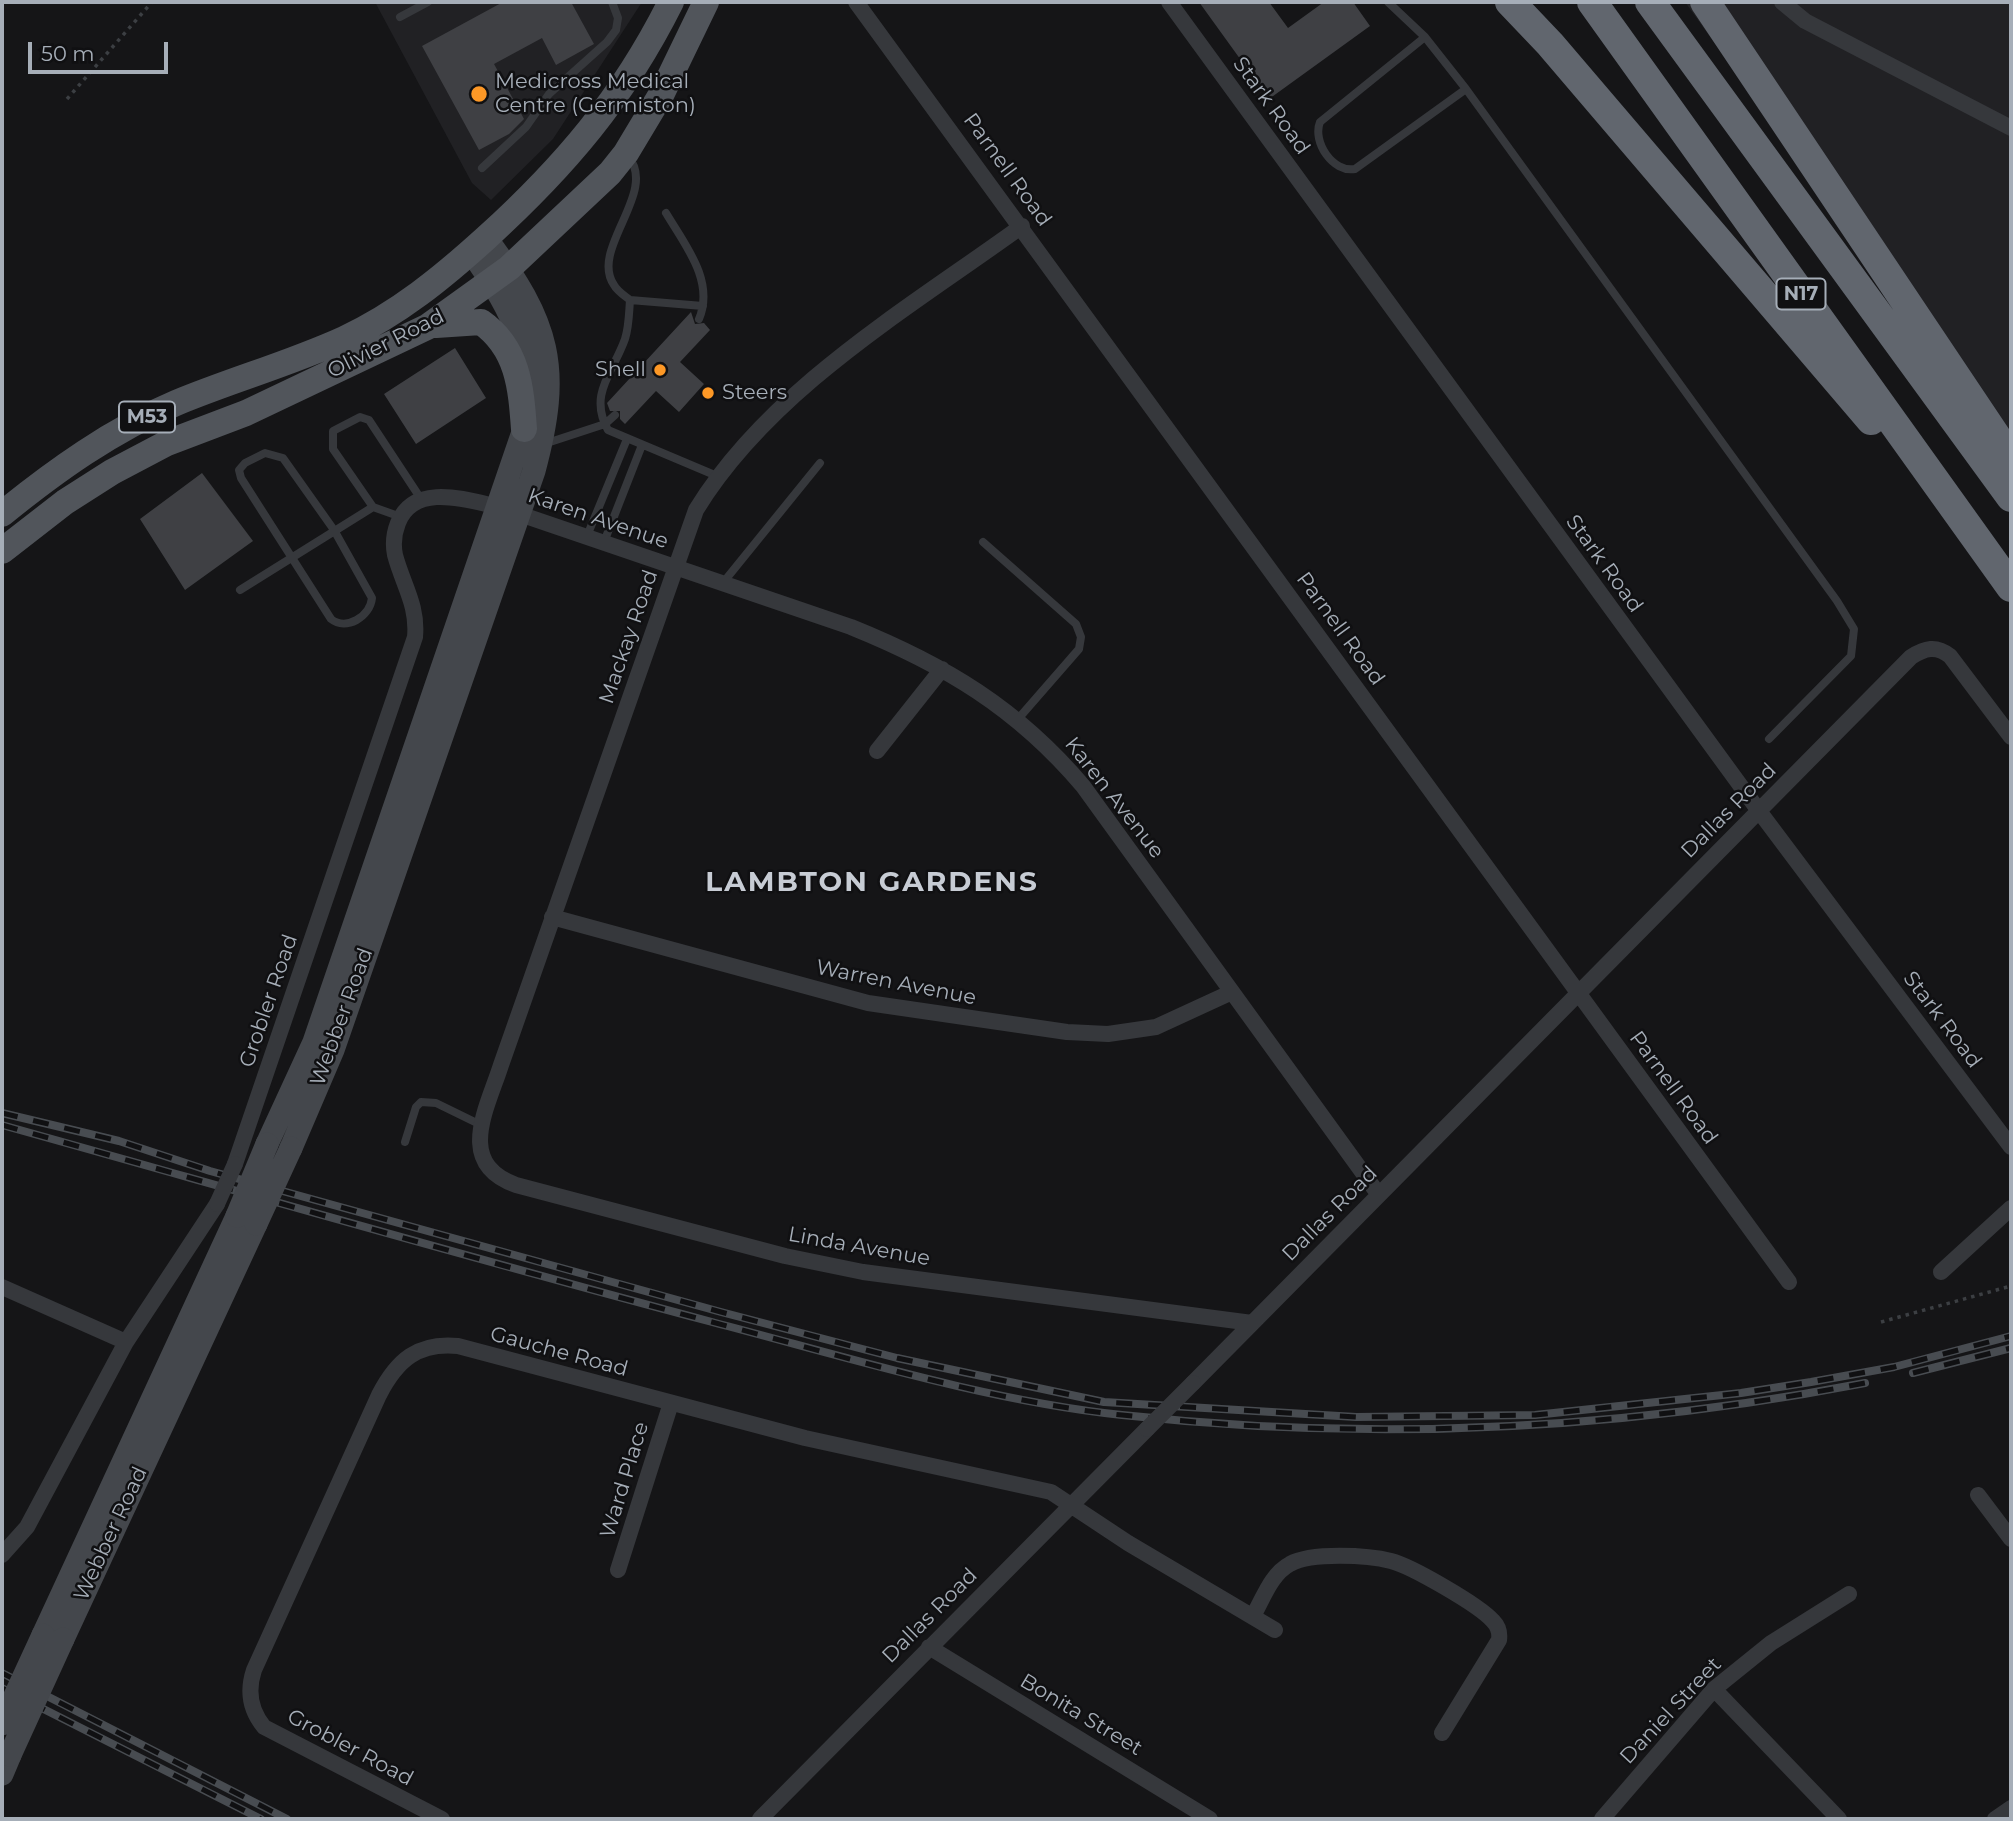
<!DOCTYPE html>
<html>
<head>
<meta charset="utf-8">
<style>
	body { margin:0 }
	#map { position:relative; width:2013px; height:1821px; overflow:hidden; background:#151517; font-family:Montserrat,sans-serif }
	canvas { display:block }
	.frame { position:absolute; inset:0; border:4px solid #a6aeb8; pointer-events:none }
	.scale { position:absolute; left:28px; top:42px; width:140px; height:32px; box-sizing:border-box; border:4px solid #a6aeb8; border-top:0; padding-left:9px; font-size:21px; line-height:24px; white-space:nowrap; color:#a6aeb8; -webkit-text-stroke:5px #101012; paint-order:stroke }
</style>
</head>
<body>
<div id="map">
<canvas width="2013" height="1821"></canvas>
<div class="frame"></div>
<div class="scale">50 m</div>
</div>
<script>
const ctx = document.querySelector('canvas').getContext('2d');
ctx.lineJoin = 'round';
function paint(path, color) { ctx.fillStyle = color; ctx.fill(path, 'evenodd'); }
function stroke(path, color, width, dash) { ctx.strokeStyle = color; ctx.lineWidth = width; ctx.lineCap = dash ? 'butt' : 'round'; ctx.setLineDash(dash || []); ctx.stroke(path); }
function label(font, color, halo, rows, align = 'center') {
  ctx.font = font + ' Montserrat,sans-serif'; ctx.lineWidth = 5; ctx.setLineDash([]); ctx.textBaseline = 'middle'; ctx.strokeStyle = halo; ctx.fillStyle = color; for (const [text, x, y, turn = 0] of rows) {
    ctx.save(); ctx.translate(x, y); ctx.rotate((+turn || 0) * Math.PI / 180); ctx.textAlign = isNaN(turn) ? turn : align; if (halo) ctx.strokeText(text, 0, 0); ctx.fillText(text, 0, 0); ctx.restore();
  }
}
paint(new Path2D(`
	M375,2H642L553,139L491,200L472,183Z
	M1685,2H2011V455Z`), '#212124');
paint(new Path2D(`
	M503,2H571L594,44L556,65L542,38L494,64L524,119L509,134L479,150L422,46Z
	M1199,2H1269L1288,28L1324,2H1353L1370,26L1269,99Z
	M691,312L695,324L704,323L710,330L680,362L704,384L679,412L656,391L625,424L620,419V411H610L607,403Z
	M455,348L486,398L416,444L384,394Z
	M202,473L253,541L185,590L140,519Z`), '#3f4044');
stroke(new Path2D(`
	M67,99L152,2
	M1881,1322L2011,1286`), '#3c3f43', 3.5, [3.5, 5]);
stroke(new Path2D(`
	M1388,2L1425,37L1466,89L1837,601L1854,629L1851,656L1769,739
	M400,17L428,2
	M1425,37L1320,122C1312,142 1333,173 1355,169L1466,89
	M628,156C659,192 589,249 614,285C617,291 625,296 630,300
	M482,168L526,127L549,94L607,42L616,30L618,18L612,2
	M666,213C685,245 715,281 699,319
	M703,306L630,300C629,313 629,327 625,339C613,373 588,394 608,430L717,476
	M544,444L605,424L615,415
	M265,453L283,458L334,530L372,598C370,617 346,631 331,619L241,478L239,470L245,463Z
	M373,507L333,449V431L360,417L369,420L421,499
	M587,536L627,439
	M604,542L642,445
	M983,542L1076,624L1081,637L1079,649L1018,719
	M722,584L820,463
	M240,590L373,507L401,517
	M405,1142L416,1107L421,1102L436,1103L481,1125`), '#36383c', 8);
stroke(new Path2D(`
	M856,2L1789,1282
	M1169,2L1759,811L2011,1147
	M1782,2L1805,21L2011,128
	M1022,226C909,308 770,389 696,510L501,1065C487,1109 455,1163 516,1185L785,1256L863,1272L1252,1323
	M877,751L942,669
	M552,917L868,1003L1067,1032L1108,1034L1156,1027L1232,992
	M235,1164L415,637C418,605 403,585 395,555C393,545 394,533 398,523C414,482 467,500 499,507L851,627C945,665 1017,708 1083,786L1379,1195
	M1941,1272L2011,1208
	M2,1287L126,1342
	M1193,1383L1911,657C1925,648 1936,645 1950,656L2011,737
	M1978,1495L2011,1539
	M2,1555L27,1527L126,1342L217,1204
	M618,1570L671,1403
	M1253,1616C1263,1599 1271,1574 1290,1564C1311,1552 1368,1555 1391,1561C1411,1566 1479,1605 1493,1621C1499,1627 1500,1633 1499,1640L1442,1733
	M929,1647L1210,1819
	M1714,1689L1839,1819
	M442,1819L264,1727C250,1710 247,1691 254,1670L379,1395C397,1360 418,1342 458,1346L805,1438L1051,1492L1128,1543L1275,1630
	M760,1819L1147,1429
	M1602,1819L1714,1689L1771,1643L1849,1594
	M1995,1819L2011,1808`), '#36383c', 16);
stroke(new Path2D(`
	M267,1144L314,1042L524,429C535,354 514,311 471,252
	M291,1148L333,1050L534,471C562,367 550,324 486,238
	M43,1635L237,1216
	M63,1639L256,1224
	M2,1774L10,1755`), '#44474c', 23);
stroke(new Path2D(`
	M436,325L481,322C518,348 521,387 524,429
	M2,514C55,471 112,430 176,403C231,380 289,364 344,339C398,314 443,277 486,238C565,166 623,98 671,2
	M2,551L65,502L112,472L167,443L246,413L427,327L509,268L610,173L626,153L662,93L706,2`), '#51555b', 26);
stroke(new Path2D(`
	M1510,2L1550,44L1871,420
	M1592,2L2011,587
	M1650,2L2011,497
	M1705,2L2011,459`), '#61666e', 30);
const rail = new Path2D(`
	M2,1113L119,1141L210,1171L721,1312L897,1358L1104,1402L1356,1417L1535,1415L1741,1393L1811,1382L1894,1367L2011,1336
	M2,1125C238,1191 474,1259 712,1322C843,1356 987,1401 1122,1415C1370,1442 1620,1430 1865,1383
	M1913,1373L2011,1348
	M2,1673L287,1819
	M2,1688L261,1819`);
stroke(rail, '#484c51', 8);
stroke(rail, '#101012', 5, [16]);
stroke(new Path2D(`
	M217,1204L235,1164
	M1147,1429L1193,1383`), '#36383c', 16);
stroke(new Path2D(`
	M237,1216L267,1144
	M256,1224L291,1148
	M2,1724L43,1635
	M10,1755L63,1639`), '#44474c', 23);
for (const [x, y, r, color] of [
	[479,94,9,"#fd9826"],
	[660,370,7,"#fd9826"],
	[708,393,7,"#fd9826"]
]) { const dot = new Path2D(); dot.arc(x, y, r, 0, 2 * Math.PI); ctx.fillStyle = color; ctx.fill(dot); stroke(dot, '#101012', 2.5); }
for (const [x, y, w] of [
	[1801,294,49],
	[147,417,56]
]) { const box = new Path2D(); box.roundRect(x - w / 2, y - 15.5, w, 31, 5); ctx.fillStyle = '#101012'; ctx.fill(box); stroke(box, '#a6aeb8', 2); }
label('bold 19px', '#a6aeb8', null, [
	["N17",1801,294],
	["M53",147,417]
]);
label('21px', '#a6aeb8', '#101012', [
	["Medicross Medical",495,82],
	["Centre (Germiston)",495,106],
	["Shell",646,370,"right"],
	["Steers",722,393]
], 'left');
label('21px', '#a6aeb8', '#101012', [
	["Stark Road",1271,106,54],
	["Parnell Road",1007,170,54],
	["Olivier Road",386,344,-27],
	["Karen Avenue",598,519,19],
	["Stark Road",1604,564,54],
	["Parnell Road",1340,629,54],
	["Mackay Road",629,637,-71],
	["Karen Avenue",1114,798,52],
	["Dallas Road",1729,811,-45],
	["Warren Avenue",896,983,11],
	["Grobler Road",269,1001,-71],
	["Webber Road",342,1017,-70],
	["Stark Road",1942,1020,53],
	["Parnell Road",1673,1088,54],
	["Dallas Road",1330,1214,-45],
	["Linda Avenue",859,1247,10],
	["Gauche Road",559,1352,15],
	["Ward Place",625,1480,-73],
	["Webber Road",111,1534,-65],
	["Dallas Road",930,1616,-45],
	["Daniel Street",1671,1711,-47],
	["Bonita Street",1081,1715,31],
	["Grobler Road",350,1748,28]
]);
ctx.letterSpacing = '2px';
label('bold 28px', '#c7ccd4', '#101012', [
	["LAMBTON GARDENS",872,883]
]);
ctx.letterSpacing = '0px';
</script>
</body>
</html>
